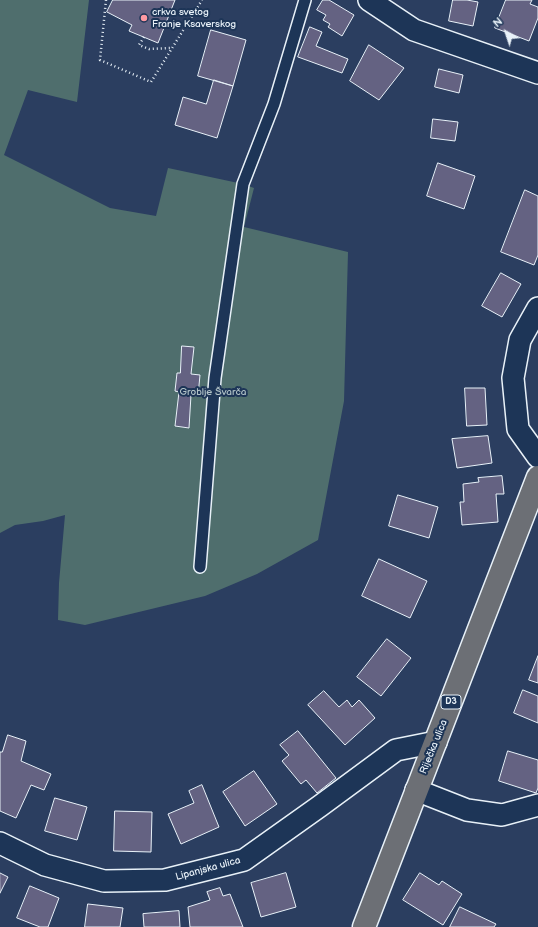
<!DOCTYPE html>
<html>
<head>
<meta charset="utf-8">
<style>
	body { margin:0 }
	#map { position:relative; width:538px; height:927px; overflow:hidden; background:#2b3e60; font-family:"Balsamiq Sans",sans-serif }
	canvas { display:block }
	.north { position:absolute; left:486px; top:12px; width:40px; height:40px; -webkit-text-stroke:3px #1d3557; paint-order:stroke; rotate:320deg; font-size:11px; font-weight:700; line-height:16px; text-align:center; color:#e8f1f8 }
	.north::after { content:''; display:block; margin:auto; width:14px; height:18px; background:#e8f1f8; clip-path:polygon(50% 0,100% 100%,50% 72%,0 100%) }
</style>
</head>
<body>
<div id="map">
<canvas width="538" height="927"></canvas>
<div class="north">N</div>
</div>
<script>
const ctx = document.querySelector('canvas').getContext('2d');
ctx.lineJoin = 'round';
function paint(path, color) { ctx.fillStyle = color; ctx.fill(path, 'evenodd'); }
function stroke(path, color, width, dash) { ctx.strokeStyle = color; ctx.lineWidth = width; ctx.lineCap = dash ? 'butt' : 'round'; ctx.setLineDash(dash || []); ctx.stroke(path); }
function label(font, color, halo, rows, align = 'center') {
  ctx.font = font + ' "Balsamiq Sans",sans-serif'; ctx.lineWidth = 4; ctx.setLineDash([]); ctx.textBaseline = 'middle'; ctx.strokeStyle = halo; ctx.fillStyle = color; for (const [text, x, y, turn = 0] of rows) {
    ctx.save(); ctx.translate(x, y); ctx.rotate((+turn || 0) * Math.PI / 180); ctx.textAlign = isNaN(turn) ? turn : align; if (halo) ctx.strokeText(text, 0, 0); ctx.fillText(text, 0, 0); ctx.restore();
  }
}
paint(new Path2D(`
	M0,0H89L77,102L28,90L4,155L110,208L156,216L168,168L243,184L254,188L244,227L348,252L344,401L318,540L257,574L205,596L85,625L58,620L59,583L65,515L43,521L15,525L0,533Z`), '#4f6e6d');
const building = new Path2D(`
	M113,0H175L158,43L129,31L132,25L107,12Z
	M323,0H329L354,15L342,36L328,27L330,24L323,20L326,15L317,10Z
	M453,0H467L478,2L473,26L449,21Z
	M506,0H532L530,4L538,7V18L529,41L495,28Z
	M310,27L322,32L316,46L348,59L342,73L298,57Z
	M211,30L246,40L233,86L198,76Z
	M369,45L404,68L379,100L350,81Z
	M439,69L463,75L459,93L435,87Z
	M214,80L233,86L217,138L175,125L183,97L206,104Z
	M433,119L458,122L455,141L431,138Z
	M438,163L475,176L464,209L427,196Z
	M525,190L538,196V255L534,265L501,252Z
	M501,273L521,284L502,317L482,306Z
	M182,346L194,347L191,374L200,375L198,396L191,395L189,428L175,426L179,392L175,391L177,373H180Z
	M465,388H485L487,425L467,426Z
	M488,436L492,463L457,468L452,439Z
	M502,476L504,494H496L498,522L462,525L460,502H464L463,484L479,482L478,478Z
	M398,495L438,507L429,538L389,526Z
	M379,559L427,581L410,618L362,596Z
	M387,639L411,658L381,696L357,677Z
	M538,656V683L529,680Z
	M523,690L538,696V723L514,713Z
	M324,691L339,707L347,700L352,707L359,700L375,718L345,745L308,705Z
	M298,731L336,778L317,793L306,780L301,784L282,761L289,755L280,745Z
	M8,735L26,741L21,761L51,774L44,790L31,785L16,818L0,811V752H2Z
	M508,751L538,760V788L536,793L499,781Z
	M254,771L277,804L245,826L223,792Z
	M202,785L219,827L181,844L168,814L194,803L189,791Z
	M55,798L87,807L77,840L45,831Z
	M115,811L152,812L151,852L114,851Z
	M0,873L8,877L0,893Z
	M286,873L296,907L261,917L251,883Z
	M420,873L439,885L442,881L462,894L443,925L403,900Z
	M30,886L59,898L48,927H40L17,918Z
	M220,888L223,896L230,894L243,927H190L188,907L210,900L207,892Z
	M88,904L123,908L120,927H85Z
	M460,907L496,924L494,927H450Z
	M179,911L180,927H144L143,914Z`);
paint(building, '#646282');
stroke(building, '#e8f1f8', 1);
const lane = new Path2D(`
	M200,567L215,378L243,184L274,104L305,0`);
const street = new Path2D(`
	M369,0L414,30L538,73
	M538,308L520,340L513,378L518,429L538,457
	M416,790L467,810L502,815L538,805
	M0,843L45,865L104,881L165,880L244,860L320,806L396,750L436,742`);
const primary = new Path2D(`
	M364,927C421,777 480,627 538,477`);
stroke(lane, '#e8f1f8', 14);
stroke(street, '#e8f1f8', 24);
stroke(primary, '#e8f1f8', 25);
stroke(new Path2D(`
	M106,0L100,60L151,82L202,0
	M144,37L139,45L149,49L171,48`), '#e8f1f8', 2.5, [1, 3]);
stroke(lane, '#1d3557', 11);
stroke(street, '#1d3557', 21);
stroke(primary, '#6c6f75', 22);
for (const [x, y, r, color] of [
	[144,18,4,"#ff9aa2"]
]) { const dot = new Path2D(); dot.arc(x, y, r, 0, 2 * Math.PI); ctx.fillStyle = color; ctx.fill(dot); stroke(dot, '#1d3557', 1.5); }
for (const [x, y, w] of [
	[451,702,20]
]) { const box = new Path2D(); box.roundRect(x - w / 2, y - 7, w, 14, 3); ctx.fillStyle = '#1d3557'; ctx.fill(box); stroke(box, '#e8f1f8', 1); }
label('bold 9px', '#e8f1f8', null, [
	["D3",451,702]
]);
label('10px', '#e8f1f8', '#1d3557', [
	["crkva svetog",152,12],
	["Franje Ksaverskog",152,24]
], 'left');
label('10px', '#b2c3c7', '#1d3557', [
	["Groblje Švarča",213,392]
]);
label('10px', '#e8f1f8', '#1d3557', [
	["Riječka ulica",434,747,-68],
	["Lipanjska ulica",208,869,-15]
]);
</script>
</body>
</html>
